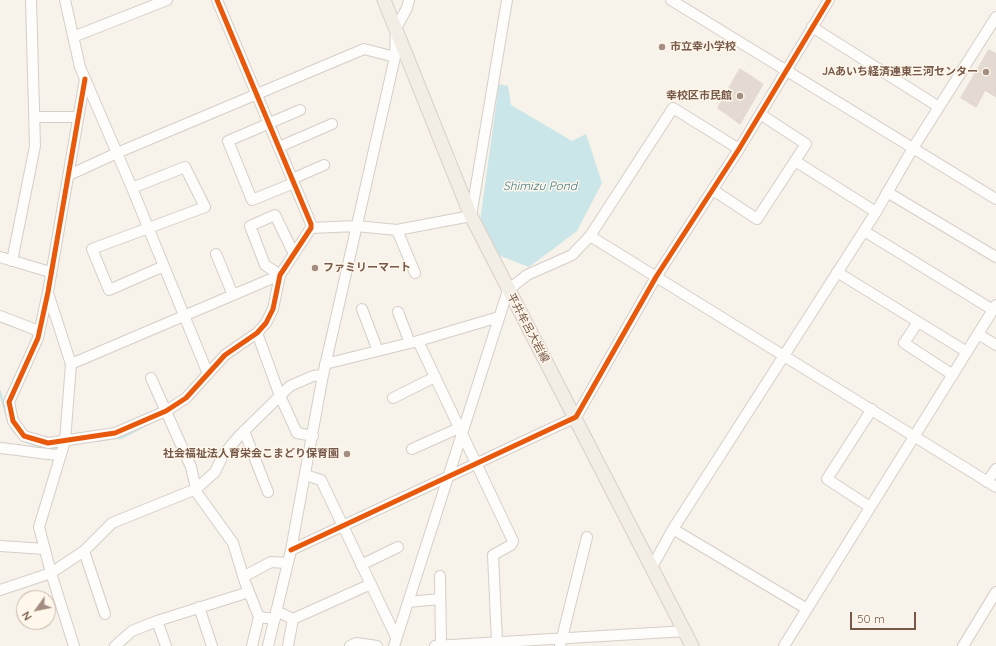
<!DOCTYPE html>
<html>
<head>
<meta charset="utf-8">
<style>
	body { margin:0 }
	#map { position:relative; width:996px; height:646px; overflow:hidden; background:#f7f2ea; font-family:Quicksand,sans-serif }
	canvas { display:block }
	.north { position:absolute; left:16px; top:590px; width:40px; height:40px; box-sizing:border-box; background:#fff7eb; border:1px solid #c8b7aa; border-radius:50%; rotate:237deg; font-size:11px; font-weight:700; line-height:16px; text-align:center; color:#765849 }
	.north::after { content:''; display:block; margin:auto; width:14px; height:18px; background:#a38e81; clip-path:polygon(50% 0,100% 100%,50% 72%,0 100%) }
	.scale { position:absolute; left:850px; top:612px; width:66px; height:18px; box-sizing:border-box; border:2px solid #765849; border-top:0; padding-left:5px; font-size:12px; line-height:14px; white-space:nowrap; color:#765849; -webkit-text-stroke:3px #fff7eb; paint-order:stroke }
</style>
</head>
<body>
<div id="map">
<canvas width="996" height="646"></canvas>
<div class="north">N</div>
<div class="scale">50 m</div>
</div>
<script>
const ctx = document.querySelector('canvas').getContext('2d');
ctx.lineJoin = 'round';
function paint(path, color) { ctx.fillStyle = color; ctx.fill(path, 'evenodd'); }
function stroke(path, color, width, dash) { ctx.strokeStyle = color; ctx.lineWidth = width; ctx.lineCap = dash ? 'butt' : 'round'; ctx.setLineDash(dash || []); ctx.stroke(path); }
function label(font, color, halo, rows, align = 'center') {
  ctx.font = font + ' Quicksand,"Noto Sans JP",sans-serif'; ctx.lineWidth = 3; ctx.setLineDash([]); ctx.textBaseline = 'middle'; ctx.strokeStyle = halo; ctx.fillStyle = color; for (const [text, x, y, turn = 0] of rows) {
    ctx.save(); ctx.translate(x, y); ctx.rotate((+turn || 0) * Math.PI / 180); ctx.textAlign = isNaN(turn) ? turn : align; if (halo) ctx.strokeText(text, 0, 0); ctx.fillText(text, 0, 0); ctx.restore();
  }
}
paint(new Path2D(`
	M499,84L508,86L511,105L572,141L586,134L602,183L577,231L529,267L498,255L480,221Z`), '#cbe6e8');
stroke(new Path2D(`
	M0,392L8,420
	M11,427C19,439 28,445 42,446
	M112,438H121L148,424
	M95,441L108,439`), '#cbe6e8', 2.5);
const building = new Path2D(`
	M989,50L996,54V97L985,90L976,107L961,98Z
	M740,69L763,84L740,124L718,108Z`);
paint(building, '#e4dad1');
stroke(building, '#e0d5cc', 1);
const minor = new Path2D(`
	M65,0L80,67L132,188L208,374
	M671,0L996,199
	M812,27L939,107
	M73,37L167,0
	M85,79L48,292L38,338L9,402L13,421L24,436L48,443L115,433L166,411L186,398L225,355L257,333L266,323L273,309L280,275L311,228V224L217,0
	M34,117H78
	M279,147L332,124
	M795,161L876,212
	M69,175L117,153L364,49L395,57
	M292,179L324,165
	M294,183L252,200L228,141L300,110
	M132,188L185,167L205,207L92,249L109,290L164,266
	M713,190L757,219L806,144L760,114
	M887,192L996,257
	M311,228L356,226L397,230L471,216L507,0
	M397,230L415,273
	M864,231L993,310
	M590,236L996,487
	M216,254L233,295
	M0,257L50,272
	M12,261L35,146L31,0
	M837,272L967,352
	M48,293L71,364L65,441L39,527L51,573L74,646
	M362,309L378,351
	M398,312L410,343
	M0,316L39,331
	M918,322L904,343L953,375
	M257,333L280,396L297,433L313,436
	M978,334L996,345
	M418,341L513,541L511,545L493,555L497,642
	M71,364L280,275L265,265L250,226L275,215L294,254
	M325,364L418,341L499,317
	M151,378L191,467L197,493L233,543L245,582L259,617L275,619
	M393,398L435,377
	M244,431L268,492
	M0,448C21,450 40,454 61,455
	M412,449L459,428
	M305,475L321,480L396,637
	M987,482L996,469
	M870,507L827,479L872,409
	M673,529L807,609
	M0,546L45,549
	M291,550L576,417L656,277L739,149L829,0
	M84,551L105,614
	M361,565L398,547
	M652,567L673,529L876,212L913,148L996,17
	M440,576L441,646
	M243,577L271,562L287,563
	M0,590L51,573L84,551L112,523L196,489L215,472L223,455L240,435L290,386L313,376L323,375
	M408,602L440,599
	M199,607L212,646
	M276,611L293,619L371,584
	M157,621L166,646
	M115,646L132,631L157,621L249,592
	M252,646L259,617
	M268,646L291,550L323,375L395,57L396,28L407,8L409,0
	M288,646L293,619
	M350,646L356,643L377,646
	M394,646L508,290L527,275L572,255L590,236L673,108L739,149
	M435,646L686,631
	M560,646L587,537
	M784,646L996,305
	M963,646L996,592`);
const major = new Path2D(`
	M384,0L471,216L692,646`);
stroke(minor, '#d6cec7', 12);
stroke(major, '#d8cfc9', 15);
stroke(minor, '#fefdfc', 10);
stroke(major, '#f2ede5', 13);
stroke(new Path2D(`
	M85,79L48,292L38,338L9,402L13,421L24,436L48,443L115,433L166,411L186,398L225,355L257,333L266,323L273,309L280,275L311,228V224L217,0
	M291,550L576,417L656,277L739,149L829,0`), '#e8590c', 5);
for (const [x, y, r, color] of [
	[662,47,4,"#a38e81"],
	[986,72,4,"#a38e81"],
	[740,96,4,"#a38e81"],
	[315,268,4,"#a38e81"],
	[347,454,4,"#a38e81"]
]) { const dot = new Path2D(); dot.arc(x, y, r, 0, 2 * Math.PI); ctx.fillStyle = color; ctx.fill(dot); stroke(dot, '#fff7eb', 1.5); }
label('bold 11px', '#765849', '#fff7eb', [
	["市立幸小学校",670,47,"left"],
	["JAあいち経済連東三河センター",978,72],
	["幸校区市民館",732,96],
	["ファミリーマート",323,268,"left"],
	["社会福祉法人育栄会こまどり保育園",339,454]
], 'right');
label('11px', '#765849', '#fff7eb', [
	["平井牟呂大岩線",528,328,62]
]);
label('italic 12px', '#3f7983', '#fff7eb', [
	["Shimizu Pond",540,186]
]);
</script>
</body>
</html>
